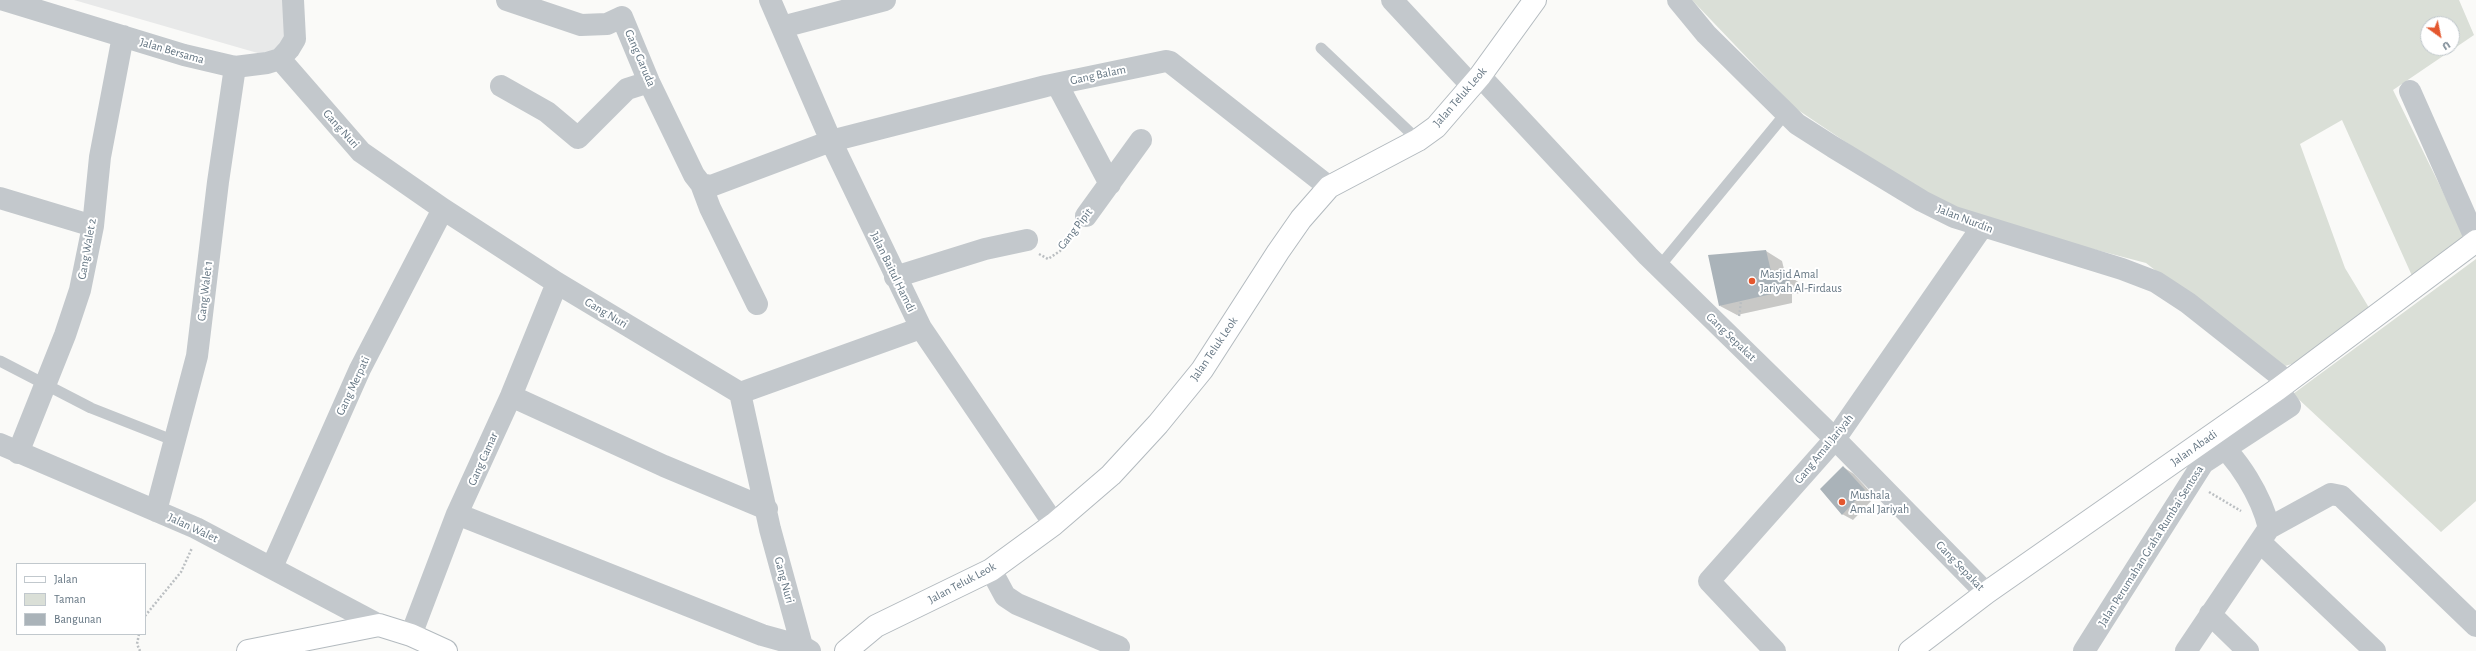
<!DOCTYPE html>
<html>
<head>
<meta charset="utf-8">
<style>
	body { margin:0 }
	#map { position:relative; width:2476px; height:651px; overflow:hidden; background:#fafaf8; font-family:"Alegreya Sans",sans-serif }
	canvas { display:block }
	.legend { position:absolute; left:16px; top:563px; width:130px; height:72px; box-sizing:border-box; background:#fff; border:1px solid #c1c8cd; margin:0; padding:5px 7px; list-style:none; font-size:12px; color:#657683 }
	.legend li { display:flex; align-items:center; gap:8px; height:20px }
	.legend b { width:20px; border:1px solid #c1c8cd }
	.north { position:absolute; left:2420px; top:16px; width:40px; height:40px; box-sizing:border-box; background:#fff; border:1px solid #c1c8cd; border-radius:50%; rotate:147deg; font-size:11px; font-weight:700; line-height:16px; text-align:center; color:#657683 }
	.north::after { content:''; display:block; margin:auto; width:14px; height:18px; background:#e4572e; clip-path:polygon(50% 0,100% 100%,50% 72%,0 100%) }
</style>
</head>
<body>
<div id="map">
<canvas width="2476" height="651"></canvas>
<ul class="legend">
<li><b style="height:5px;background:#fff"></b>Jalan</li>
<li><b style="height:11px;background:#dadfd7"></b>Taman</li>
<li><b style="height:11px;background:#aab3b9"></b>Bangunan</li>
</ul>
<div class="north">U</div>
</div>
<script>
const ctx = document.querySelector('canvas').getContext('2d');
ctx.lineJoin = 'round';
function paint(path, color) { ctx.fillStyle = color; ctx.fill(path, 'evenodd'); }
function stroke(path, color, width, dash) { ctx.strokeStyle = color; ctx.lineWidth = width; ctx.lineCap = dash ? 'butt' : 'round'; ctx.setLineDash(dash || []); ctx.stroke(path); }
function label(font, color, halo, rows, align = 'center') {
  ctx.font = font + ' "Alegreya Sans",sans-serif'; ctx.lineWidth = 4; ctx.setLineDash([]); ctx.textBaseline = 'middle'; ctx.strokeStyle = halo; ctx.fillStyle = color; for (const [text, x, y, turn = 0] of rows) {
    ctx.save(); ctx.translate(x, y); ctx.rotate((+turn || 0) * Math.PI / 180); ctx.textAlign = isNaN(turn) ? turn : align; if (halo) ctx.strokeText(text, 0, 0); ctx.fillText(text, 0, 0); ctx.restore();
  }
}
paint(new Path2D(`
	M74,0H295L298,42L261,54Z`), '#e8e9e9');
paint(new Path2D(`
	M1692,0H2459L2474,35L2393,90L2466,239L2413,278L2342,120L2300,144L2345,268L2371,311L2298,362L2282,367L2260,352L2146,263L2005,226L1950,206L1874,161L1795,108ZM2428,24H2452V48H2428Z
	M2476,259V501L2441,532L2293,394Z`), '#dadfd7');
paint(new Path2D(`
	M1766,251L1782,261L1785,273L1807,288L1803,293L1792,294V303L1737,315L1720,306Z
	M1843,467L1854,474L1875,497L1853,520L1842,514Z`), '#0003');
paint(new Path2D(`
	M1766,250L1771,271H1784L1792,278L1786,284L1776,285V293L1719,306L1708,255Z
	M1843,466L1865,490L1842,515L1820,489Z`), '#aab3b9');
const secondary = new Path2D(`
	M248,651L379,625L411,635L446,651
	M846,651L876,626L991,570L1054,524L1111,475L1158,424L1202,370L1278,252L1301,219L1329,187L1418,140L1436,127L1480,76L1535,0
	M1910,651L1986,593L2278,389L2476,241`);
stroke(secondary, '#b3babf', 24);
stroke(new Path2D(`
	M1039,254L1048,259L1060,251L1075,231
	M1739,316L1741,302
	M2209,492L2241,511
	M145,616L181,572L192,548
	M139,634L137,644L140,651`), '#bbbfc2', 2.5, [2, 2]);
stroke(new Path2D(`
	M1321,48L1418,140
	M1659,267L1786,113
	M0,361L91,408L175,441`), '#c3c8cc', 11);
stroke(new Path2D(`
	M4,0L184,55L235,67L267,63L280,59L289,49L295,39L293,0
	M507,0L581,25L607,24L622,17L649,82L694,175L701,184L711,186L831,141L1046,86L1166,61L1170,62L1329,187
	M770,0L831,141L921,328L1054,524
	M1392,0L1472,86
	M1678,0L1706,34L1797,124L1833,147L1922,201L1954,217L2122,269L2156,282L2188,303L2288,382
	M782,27L885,0
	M280,59L361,152L443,209L557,283L740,393L770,529L802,646
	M1480,76L1648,256L1835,439L1986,593
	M1057,84L1110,184
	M501,86L547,112L578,138L627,89L649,82
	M2410,91L2476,240
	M701,184L710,208L757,304
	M0,198L93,226
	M1086,216L1141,140
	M895,277L985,249L1027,240
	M740,393L921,328
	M511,396L664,466L767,509
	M2212,438C2238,456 2262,498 2269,528
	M0,444L196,528L379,625
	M18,453L65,335L80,290L93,226L100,157L123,36
	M156,511L197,356L218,182L235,67
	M457,514L762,635L802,646L810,651
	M2260,542L2375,651
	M272,567L360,369L443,209
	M991,570L1005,596L1017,604L1119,647L1117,651
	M2210,614L2248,651
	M411,635L457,514L511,396L557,283
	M1775,651L1709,581L1835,439L1982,227
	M2084,651L2203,463L2290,406L2278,389
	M2186,651L2269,528L2331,494L2341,496L2476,626`), '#c3c8cc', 22);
stroke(secondary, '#fff', 22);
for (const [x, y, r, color] of [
	[1752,281,4,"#e4572e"],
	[1842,502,4,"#e4572e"]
]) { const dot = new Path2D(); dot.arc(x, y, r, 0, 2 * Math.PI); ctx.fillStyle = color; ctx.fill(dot); stroke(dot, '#fff', 1.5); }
label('12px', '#657683', '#fff', [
	["Jalan Bersama",172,51,16],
	["Gang Garuda",640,58,67],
	["Gang Balam",1098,75,-12],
	["Jalan Teluk Leok",1460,97,-49],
	["Gang Nuri",341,129,48],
	["Jalan Nurdin",1965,219,21],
	["Gang Pipit",1075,229,-52],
	["Gang Walet 2",87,249,-80],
	["Jalan Baitul Hamdi",893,272,64],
	["Gang Walet 1",205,291,-83],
	["Gang Nuri",606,313,31],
	["Gang Sepakat",1731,337,44],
	["Jalan Teluk Leok",1214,349,-56],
	["Gang Merpati",353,386,-65],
	["Jalan Abadi",2194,448,-35],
	["Gang Amal Jariyah",1824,449,-51],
	["Gang Camar",483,459,-66],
	["Jalan Walet",193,528,25],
	["Jalan Perumahan Graha Rumbai Sentosa",2151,546,-58],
	["Gang Sepakat",1960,566,46],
	["Gang Nuri",784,580,75],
	["Jalan Teluk Leok",962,583,-28]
]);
label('12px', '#657683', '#fff', [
	["Masjid Amal",1760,274],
	["Jariyah Al-Firdaus",1760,288],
	["Mushala",1850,495],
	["Amal Jariyah",1850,509]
], 'left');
</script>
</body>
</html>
